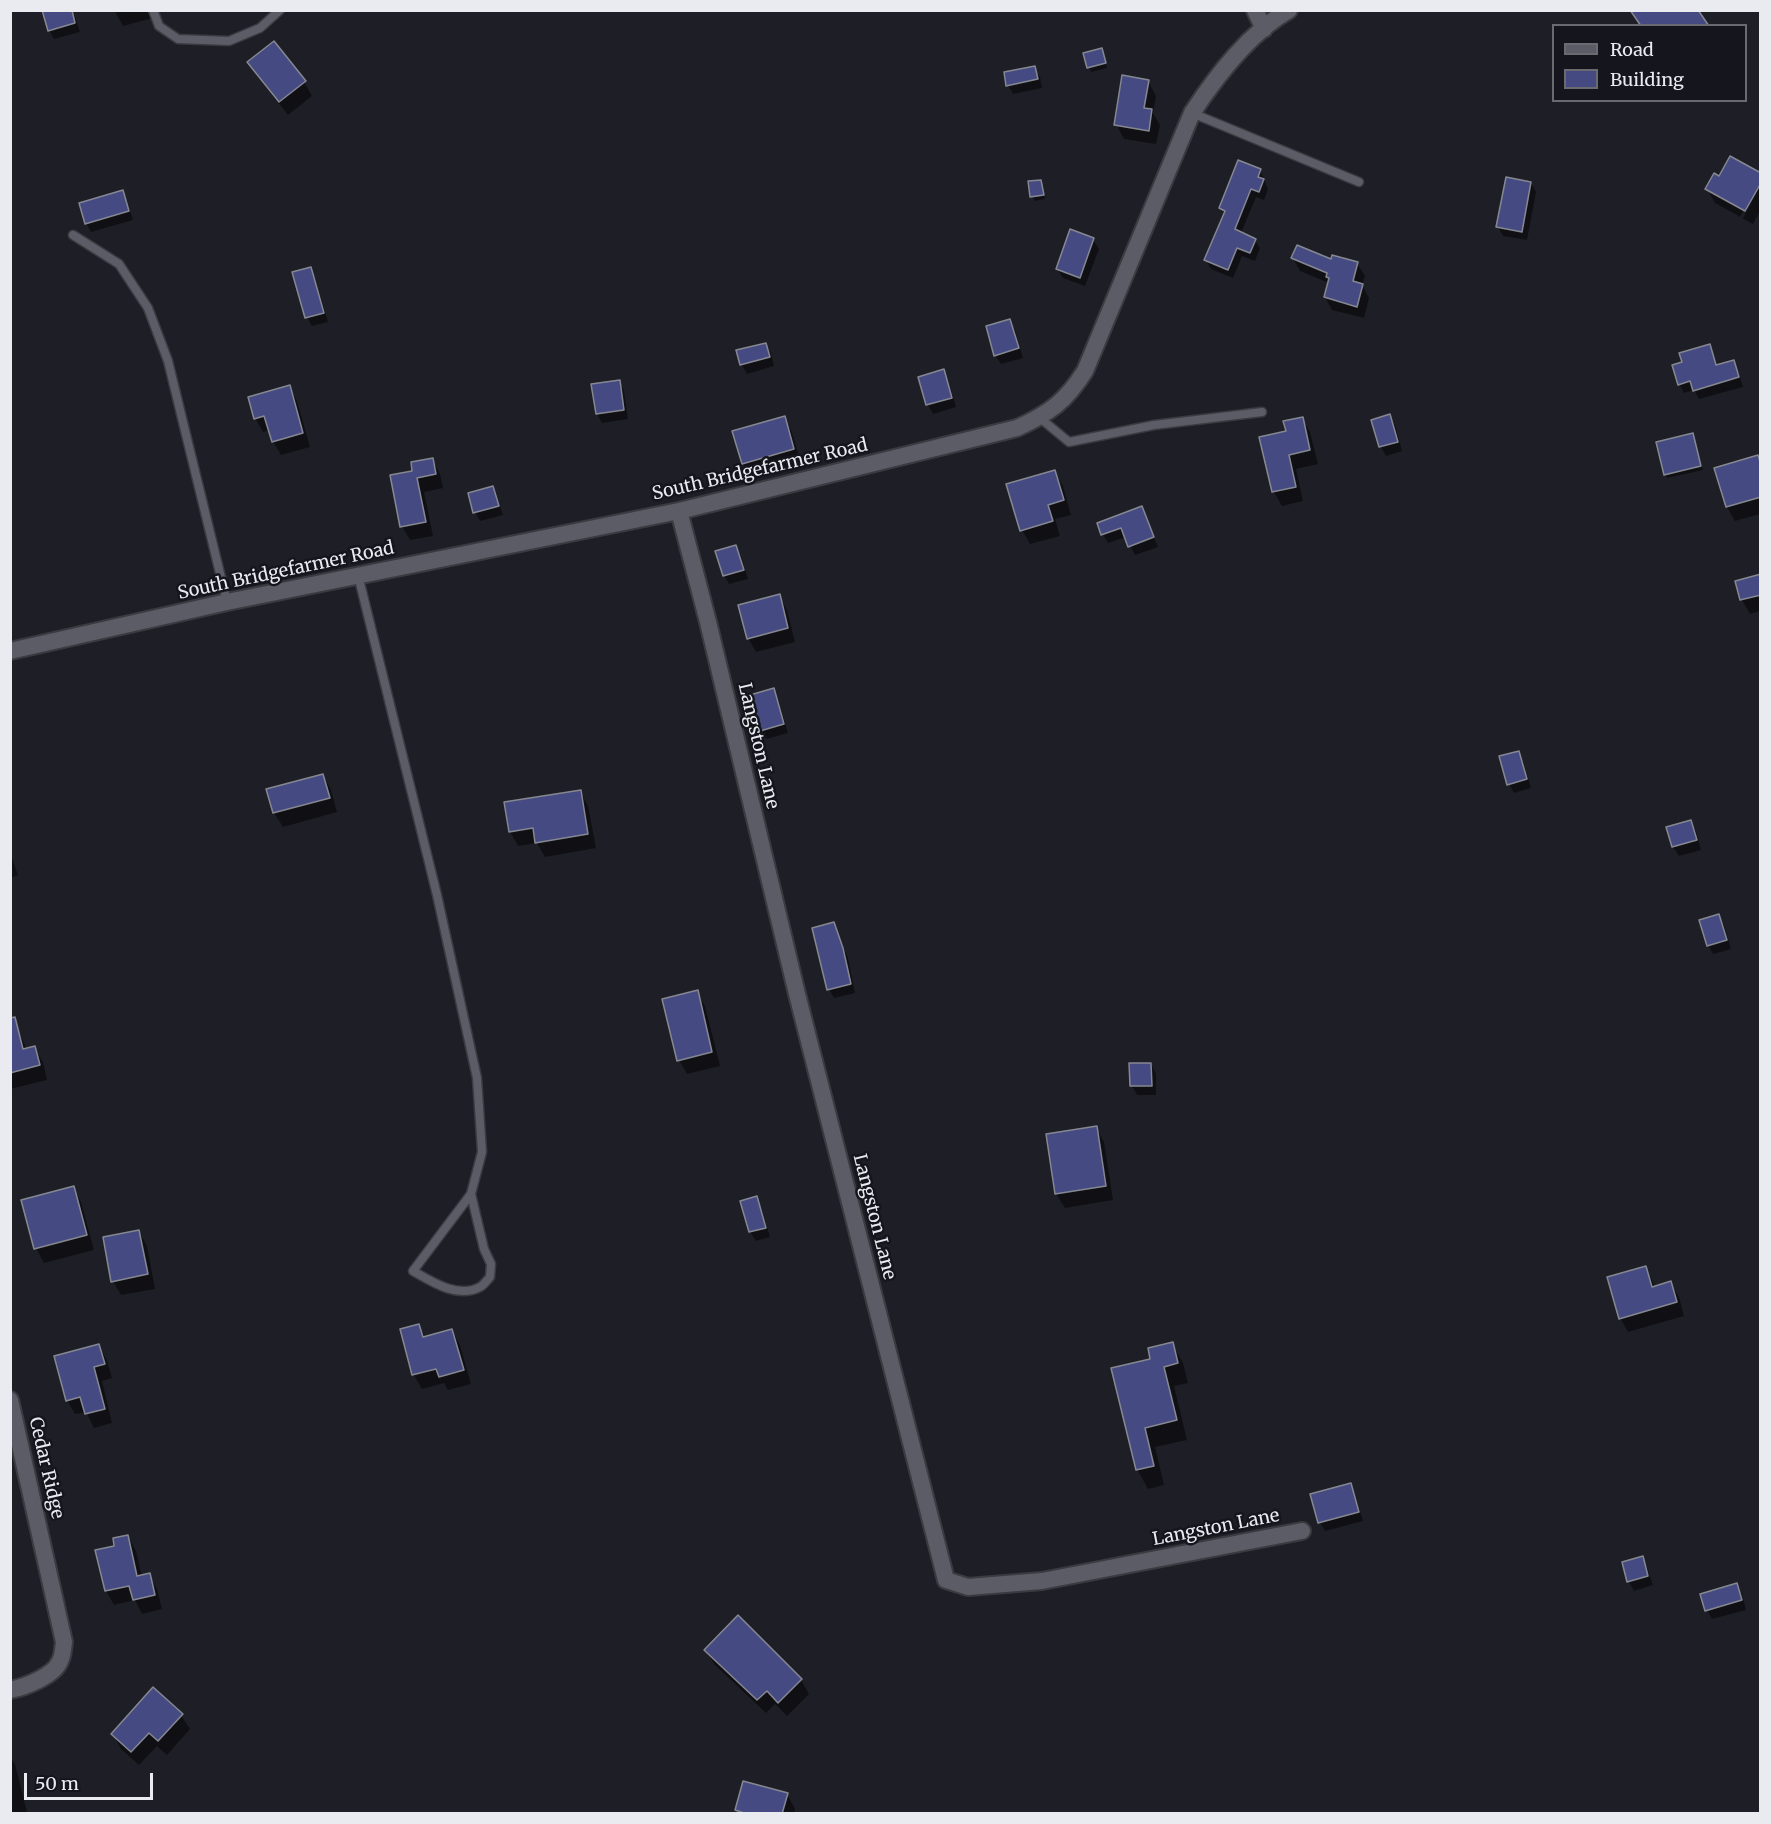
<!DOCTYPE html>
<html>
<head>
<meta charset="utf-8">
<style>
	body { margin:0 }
	#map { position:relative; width:1771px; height:1824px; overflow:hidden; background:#1e1f26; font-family:Merriweather,serif }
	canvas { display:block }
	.frame { position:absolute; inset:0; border:12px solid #eaebf0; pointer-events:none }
	.legend { position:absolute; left:1552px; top:24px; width:195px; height:78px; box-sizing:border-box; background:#15161d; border:2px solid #6a6b71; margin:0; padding:8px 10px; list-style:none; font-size:18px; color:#eaebf0 }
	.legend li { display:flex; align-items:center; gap:12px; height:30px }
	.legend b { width:30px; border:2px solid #6a6b71 }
	.scale { position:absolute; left:24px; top:1773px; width:129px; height:27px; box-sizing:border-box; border:3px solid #eaebf0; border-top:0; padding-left:8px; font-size:18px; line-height:21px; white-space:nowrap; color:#eaebf0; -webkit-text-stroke:4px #15161d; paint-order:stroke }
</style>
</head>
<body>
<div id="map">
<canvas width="1771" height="1824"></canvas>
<div class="frame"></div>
<ul class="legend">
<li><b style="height:8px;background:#5b5c65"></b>Road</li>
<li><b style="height:16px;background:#454b82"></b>Building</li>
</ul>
<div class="scale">50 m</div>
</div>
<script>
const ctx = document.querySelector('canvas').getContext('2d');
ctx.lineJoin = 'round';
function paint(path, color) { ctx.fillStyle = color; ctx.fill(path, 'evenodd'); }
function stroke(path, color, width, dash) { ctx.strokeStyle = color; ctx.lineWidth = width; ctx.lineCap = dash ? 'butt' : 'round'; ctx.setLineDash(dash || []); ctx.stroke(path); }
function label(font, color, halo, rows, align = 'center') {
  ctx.font = font + ' Merriweather,serif'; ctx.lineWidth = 5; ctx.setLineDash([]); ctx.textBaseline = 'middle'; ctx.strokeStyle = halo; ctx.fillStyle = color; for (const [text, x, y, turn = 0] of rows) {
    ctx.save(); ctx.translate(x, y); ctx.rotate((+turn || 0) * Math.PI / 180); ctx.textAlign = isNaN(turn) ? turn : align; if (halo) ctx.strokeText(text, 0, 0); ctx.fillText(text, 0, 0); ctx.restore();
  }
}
paint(new Path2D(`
	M43,10H73L80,32L54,39L49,30Z
	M114,10H151L153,18L123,26Z
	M1085,54H1103L1107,68L1091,72Z
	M249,62L304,82L312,96L288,115L257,76Z
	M1034,68L1040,77L1042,88L1013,94L1008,85Z
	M1148,81L1156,96L1153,113L1160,125L1156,144L1124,139L1116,124Z
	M1260,170L1268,189L1264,200L1256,197L1241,233L1255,240L1260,248L1255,261L1242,256L1233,278L1211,269L1206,260L1225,215L1221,208Z
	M1720,178L1759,182L1740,217L1743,218L1760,186V211L1753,224L1715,203L1707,189Z
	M1040,181L1045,199L1034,201L1030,183Z
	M1531,183L1536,192L1527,240L1503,236L1498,227Z
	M122,192L127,201L133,220L91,232L86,223Z
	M1093,240L1099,249L1085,286L1063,278L1057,269Z
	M1293,258L1357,263L1365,276L1362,285L1369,298L1364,318L1332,310L1325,297L1329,283L1300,271Z
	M310,269L315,278L328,322L312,326L307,317Z
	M1010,321L1015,330L1023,358L1001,364L995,355Z
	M766,344L771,353L774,366L747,374L742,365Z
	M1709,346L1718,367L1733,362L1738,371L1743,387L1699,399L1694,390L1684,393L1679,384L1684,363Z
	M943,371L948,380L956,407L933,414L928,405L920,378Z
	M619,381L624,391L628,419L602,423L597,414Z
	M289,387L297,401L310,447L281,455L273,441L270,430L263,432L255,418Z
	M1390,416L1395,425L1402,451L1386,456L1381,447L1373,421Z
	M784,418L792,432L801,464L751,478L743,464L734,432Z
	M1302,418L1310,432L1318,464L1296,469L1303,501L1282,506L1274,492L1261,438L1288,432Z
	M1693,435L1703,470L1667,478L1665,474Z
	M1757,457L1760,463V514L1735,521L1727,507L1716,469Z
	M432,459L440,474L443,488L424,492L433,536L410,540L402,526L414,472Z
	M1055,472L1063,486L1071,515L1055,519L1060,536L1030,544L1022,530Z
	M492,487L497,497L503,515L480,521L475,512Z
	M1142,508L1158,547L1135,555L1126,537L1108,543L1103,534Z
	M736,546L741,556L748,579L729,584L724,575Z
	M1760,576V611L1750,614L1742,600L1737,582Z
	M779,596L787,610L795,642L756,652L748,638Z
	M773,690L778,699L788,733L767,739L762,730Z
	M1518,752L1523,761L1531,788L1514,793L1509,784Z
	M323,775L331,790L337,812L283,827L274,813L268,790Z
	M580,791L588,806L596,848L545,857L537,843L518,846L510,832L506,804Z
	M1690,822L1696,831L1701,850L1679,856L1673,847L1668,828Z
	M11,855L18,875L10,878V856Z
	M1719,916L1724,925L1731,949L1713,954L1708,945Z
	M833,923L848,958L855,993L834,998L829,989Z
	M697,992L705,1006L720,1066L687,1074L679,1060Z
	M18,1030L27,1050L34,1048L43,1062L47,1080L10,1089V1032Z
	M1151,1064L1156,1074V1095H1137L1132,1086Z
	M1096,1128L1104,1142L1113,1200L1065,1208L1056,1194L1047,1135Z
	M73,1188L81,1202L94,1250L44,1263L36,1248Z
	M756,1198L761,1207L770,1237L756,1241L750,1232L742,1202Z
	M139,1232L147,1246L155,1289L121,1295L113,1281Z
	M1646,1267L1655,1287L1671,1283L1679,1297L1684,1316L1628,1332L1620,1318Z
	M419,1326L426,1338L452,1331L460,1345L471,1384L448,1390L444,1383L422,1389L414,1375L401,1330Z
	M1172,1344L1183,1363L1188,1383L1174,1386L1187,1440L1155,1447L1164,1485L1148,1489L1137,1469L1152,1360Z
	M99,1346L107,1360L112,1378L102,1381L112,1423L94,1428L86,1412L75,1414L67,1400Z
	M1350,1485L1355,1494L1363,1521L1325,1531L1320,1522Z
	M128,1536L136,1551L142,1577L149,1575L157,1589L162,1609L142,1614L135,1600L114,1605L106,1591L116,1547Z
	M1642,1558L1647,1567L1653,1585L1634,1591L1629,1582L1624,1563Z
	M1736,1585L1742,1594L1746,1610L1712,1619L1707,1610Z
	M706,1650L801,1680L809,1694L787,1716L775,1704L766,1713L714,1664Z
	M181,1715L190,1729L167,1755L157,1746L139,1765L121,1749L113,1734Z
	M10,1757L15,1764L27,1812L10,1814Z
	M787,1794L795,1809L794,1814H739L737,1810Z`), '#0007');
const building = new Path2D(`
	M42,10H72L75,23L48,31Z
	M1630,10H1698L1709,26H1641Z
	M274,41L306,81L279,102L247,62Z
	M1102,48L1106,63L1087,68L1083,53Z
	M1035,66L1038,79L1006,86L1004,72Z
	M1122,75L1149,80L1144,108L1152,109L1149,131L1114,125Z
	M1730,156L1761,173V183L1745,211L1705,189L1714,173L1719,176Z
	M1238,160L1261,169L1258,177L1264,179L1259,192L1251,189L1235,229L1256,239L1250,253L1237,248L1228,270L1204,260L1225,211L1219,208Z
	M1506,177L1531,182L1522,232L1496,227Z
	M1041,180L1044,195L1030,197L1028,181Z
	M123,190L129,211L85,224L79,203Z
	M1070,229L1094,238L1080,278L1056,269Z
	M1297,245L1331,259L1332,255L1358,262L1353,281L1363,284L1357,307L1324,297L1329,278L1326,277L1327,273L1291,258Z
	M311,267L324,313L305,318L292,272Z
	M1010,319L1019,348L994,356L986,326Z
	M766,343L770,357L740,365L736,350Z
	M1710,344L1716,365L1734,360L1739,377L1693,391L1690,381L1678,385L1672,365L1682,362L1679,353Z
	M944,369L952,398L926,405L918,377Z
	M620,380L624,410L596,414L591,384Z
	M290,385L303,433L272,442L264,416L254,419L248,397Z
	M1390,414L1398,442L1379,447L1371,420Z
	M785,416L794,449L742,464L732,431Z
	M1303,417L1310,450L1289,455L1296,487L1272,492L1259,437L1286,431L1283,421Z
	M1693,433L1701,466L1664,475L1656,442Z
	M1758,455L1761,465V497L1726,507L1714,468Z
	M433,458L436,474L417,478L426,522L400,527L390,475L412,471L411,462Z
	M1055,470L1064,500L1048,505L1053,521L1020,531L1006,484Z
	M493,486L499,506L473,513L468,493Z
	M1142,506L1154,537L1128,547L1121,528L1101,535L1097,523Z
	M736,545L744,570L723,576L715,551Z
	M1761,574V595L1740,600L1735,581Z
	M780,594L788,628L747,639L738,605Z
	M774,688L784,724L760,731L750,695Z
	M1519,751L1527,779L1507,785L1499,756Z
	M323,774L330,798L273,813L266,789Z
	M581,790L588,834L535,843L533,828L509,832L504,802Z
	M1691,820L1697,840L1672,847L1666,827Z
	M1719,914L1727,940L1707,946L1699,920Z
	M834,922L843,948L851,984L827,990L812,928Z
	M698,990L712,1052L677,1061L662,999Z
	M15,1017L23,1049L35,1046L40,1065L10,1073V1018Z
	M1129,1063H1151L1152,1086H1130Z
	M1097,1126L1106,1186L1055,1194L1046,1134Z
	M74,1186L87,1235L34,1249L21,1200Z
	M757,1196L766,1228L749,1232L740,1201Z
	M139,1230L148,1274L111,1282L103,1237Z
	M1646,1266L1652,1287L1671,1281L1677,1302L1619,1319L1607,1277Z
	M419,1324L423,1337L452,1329L464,1370L439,1377L436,1369L412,1375L400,1329Z
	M1173,1342L1178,1363L1164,1367L1177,1420L1145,1428L1154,1466L1136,1470L1111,1368L1150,1359L1148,1348Z
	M99,1344L105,1364L94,1367L105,1409L85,1414L80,1397L66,1401L54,1356Z
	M1351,1483L1359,1512L1318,1523L1310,1494Z
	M128,1535L137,1576L150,1573L155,1595L133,1600L129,1586L105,1591L95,1550L114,1546L113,1538Z
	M1643,1556L1648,1576L1627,1582L1622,1562Z
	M1737,1583L1742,1600L1705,1611L1700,1594Z
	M738,1615L802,1679L778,1703L767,1691L757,1700L704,1650Z
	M153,1687L183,1714L158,1741L149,1733L131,1752L111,1734Z
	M743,1781L788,1793L782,1814H747L735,1810Z`);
paint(building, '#454b82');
stroke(building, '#868891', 1.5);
const service = new Path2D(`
	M153,10L159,26L178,39L229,41L260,28L280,10
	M1192,113L1359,182
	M73,235L119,264L148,308L168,361L227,602
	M1040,418L1069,442L1154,425L1262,412
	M358,575L437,895L477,1078L482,1152L471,1194L413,1271C432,1282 458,1299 480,1287C484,1285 487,1280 490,1277L491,1264L484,1249L471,1194`);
const minor = new Path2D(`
	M1255,10L1264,29
	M679,511L708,622L797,994L946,1580L968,1587L1042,1581L1302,1531
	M10,651L227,602L679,511L1017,428C1050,413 1066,401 1085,371L1192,113C1217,75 1249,33 1289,10
	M10,1400L64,1642C63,1648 63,1656 60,1661C54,1676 25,1687 10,1690`);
stroke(service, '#3a3b40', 11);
stroke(minor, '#3a3b40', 20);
stroke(service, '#5b5c65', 8);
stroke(minor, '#5b5c65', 16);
label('18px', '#eaebf0', '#15161d', [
	["South Bridgefarmer Road",760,470,-13],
	["South Bridgefarmer Road",286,571,-12],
	["Langston Lane",758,746,77],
	["Langston Lane",874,1217,76],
	["Cedar Ridge",46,1468,77],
	["Langston Lane",1216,1528,-11]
]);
</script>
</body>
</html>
